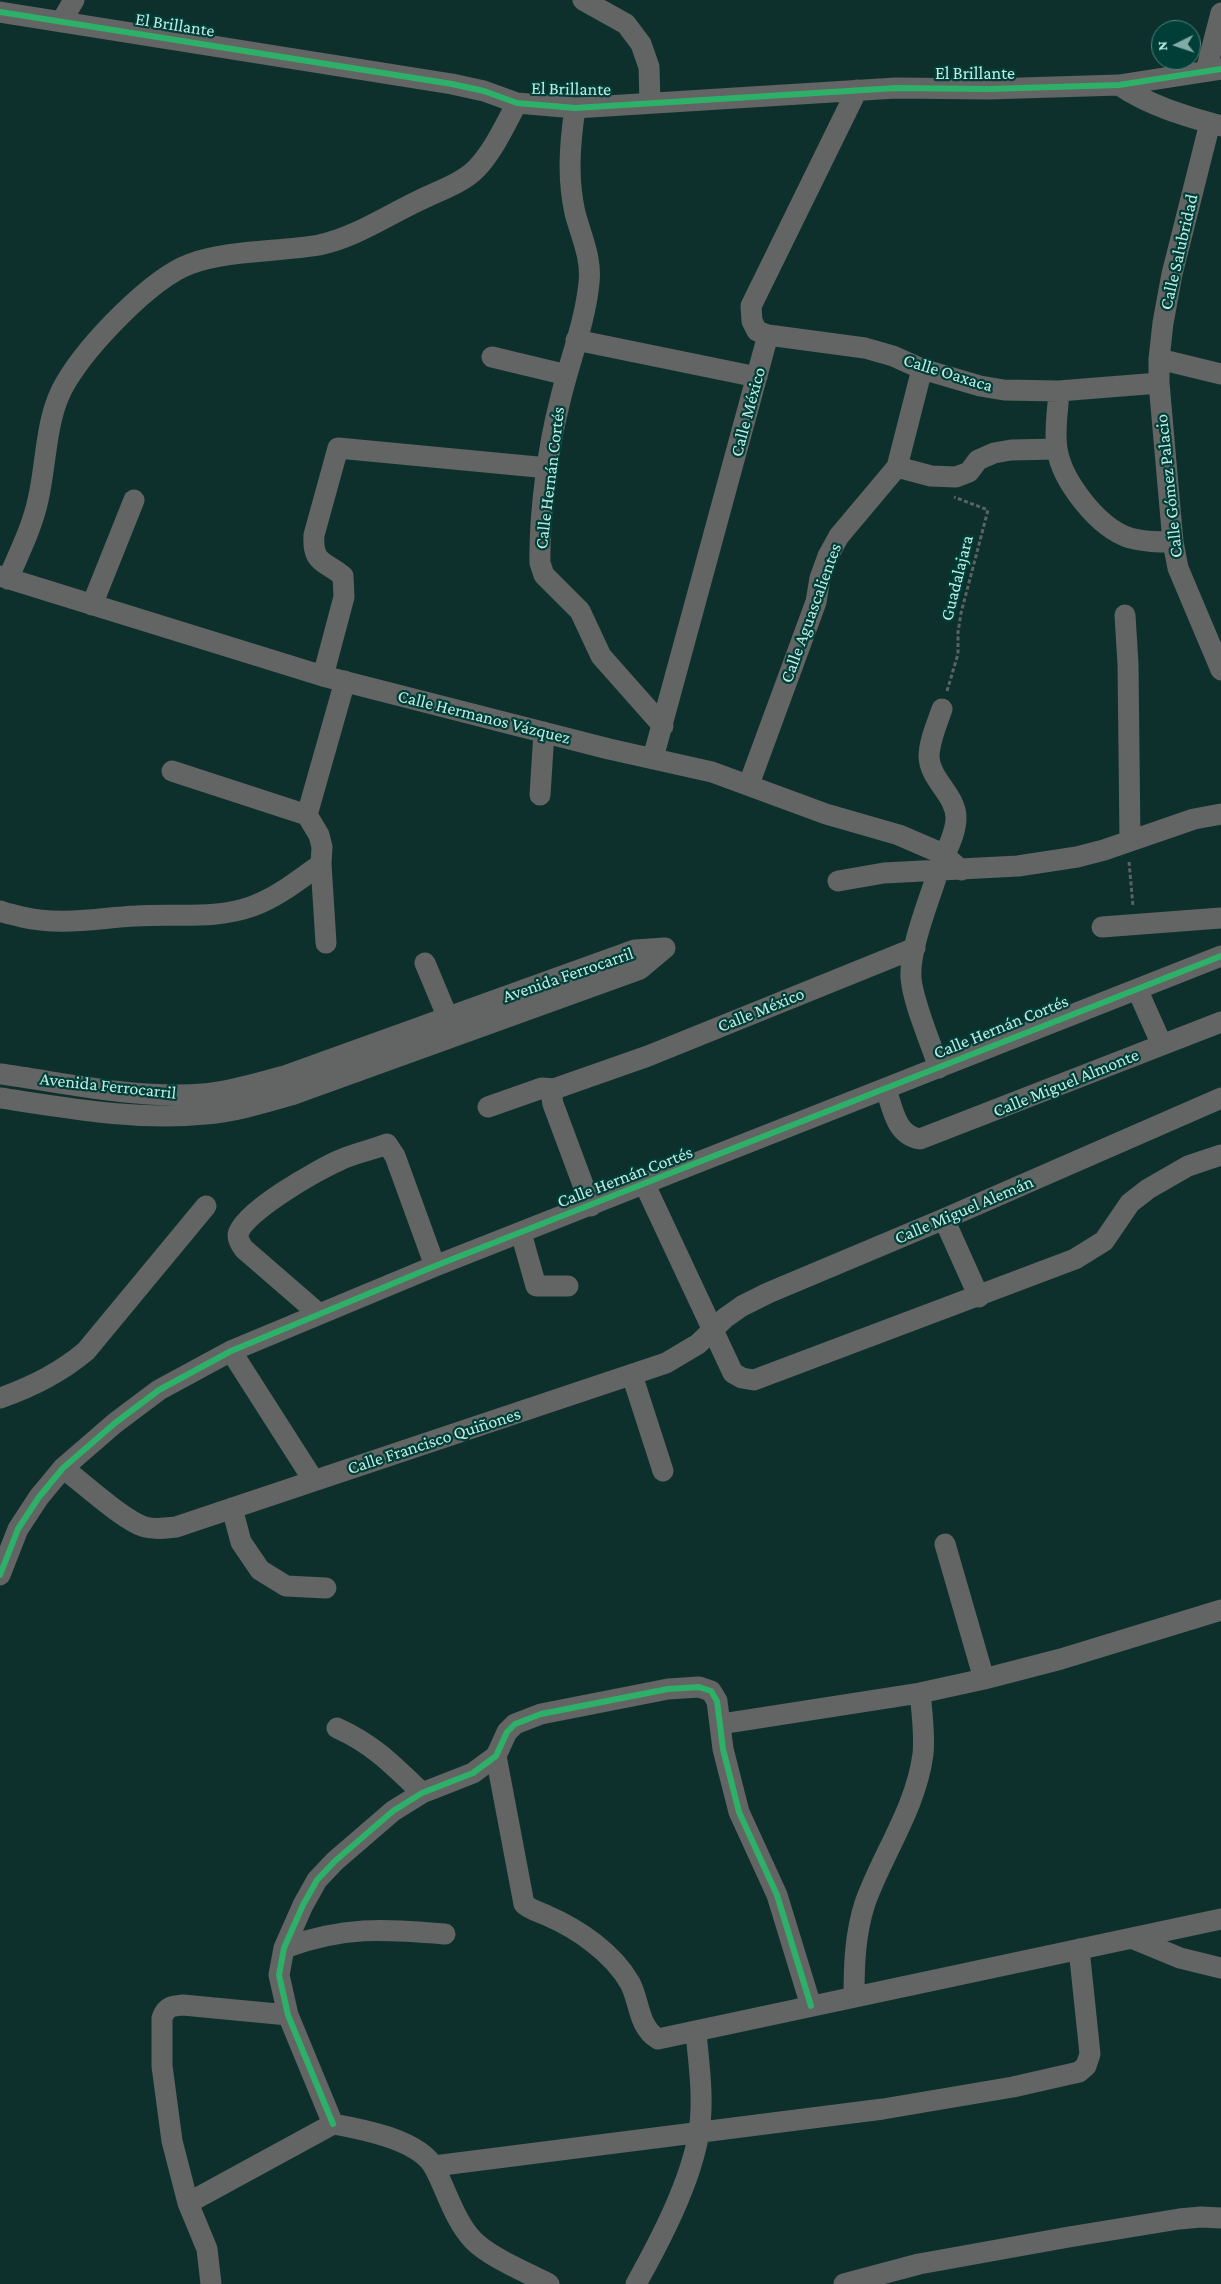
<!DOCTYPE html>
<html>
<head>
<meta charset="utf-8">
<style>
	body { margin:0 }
	#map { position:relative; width:1221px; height:2284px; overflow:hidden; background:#0e302c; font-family:"Crimson Pro",serif }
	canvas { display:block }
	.north { position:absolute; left:1151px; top:20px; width:50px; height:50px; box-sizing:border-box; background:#003e37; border:1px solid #4c847d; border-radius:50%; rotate:266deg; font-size:14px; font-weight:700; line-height:20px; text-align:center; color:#bfede6 }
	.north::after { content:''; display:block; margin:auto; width:18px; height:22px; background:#81aba5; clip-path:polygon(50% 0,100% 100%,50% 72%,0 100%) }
</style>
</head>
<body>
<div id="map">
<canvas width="1221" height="2284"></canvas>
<div class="north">N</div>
</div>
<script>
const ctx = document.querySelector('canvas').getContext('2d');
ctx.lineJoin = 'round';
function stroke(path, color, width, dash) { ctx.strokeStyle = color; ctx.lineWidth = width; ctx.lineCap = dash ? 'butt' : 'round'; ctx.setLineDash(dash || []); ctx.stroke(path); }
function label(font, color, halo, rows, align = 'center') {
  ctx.font = font + ' "Crimson Pro",serif'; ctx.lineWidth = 4.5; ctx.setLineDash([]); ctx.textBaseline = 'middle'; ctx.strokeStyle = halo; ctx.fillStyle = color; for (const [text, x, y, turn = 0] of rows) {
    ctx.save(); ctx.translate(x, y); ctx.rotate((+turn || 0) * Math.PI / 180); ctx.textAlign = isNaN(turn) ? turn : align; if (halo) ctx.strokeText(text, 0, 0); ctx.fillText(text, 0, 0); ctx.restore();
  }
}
stroke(new Path2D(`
	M947,691L958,654V632L961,613L988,510L954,497
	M1129,862L1133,906`), '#5a6363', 3, [4, 2.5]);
stroke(new Path2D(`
	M583,0L626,24L641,44L649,67L650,103
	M0,12L452,84L484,91L517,103L575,108L896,88L989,89L1119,85L1221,69
	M61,22L74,0
	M1206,71L1221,13
	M1119,85C1150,106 1185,116 1221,126
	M857,90L751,306L752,321L757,331L768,335L865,348L893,356L922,369L980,386L1004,390L1059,391L1159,383
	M575,108C570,143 567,177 575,213C581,236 592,258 589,283C585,323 569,362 560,401C548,447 539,515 540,563L544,575L580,611L601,656L663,726
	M1210,123L1172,274L1163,323L1159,359V383L1173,542L1178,568L1221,670
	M576,340L757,377
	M492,357L567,375
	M1159,359L1221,374
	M1059,391C1058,410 1054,430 1057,449C1062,481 1098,528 1130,538C1144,542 1158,542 1173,542
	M897,467L931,476L956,477L969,472L978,460L994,453L1011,450L1057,449
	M0,576L323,676L609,749L712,772L826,814L899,835L943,854L961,870
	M8,579C19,553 32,528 38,500C47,462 45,416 66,382C88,345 150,279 190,264C228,250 279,252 319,245C354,238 388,215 420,200C438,191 463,183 477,168C494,150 505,125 517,103
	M92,605L134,500
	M1125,615L1128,664L1130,841
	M323,676L344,597L343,576C325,561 312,564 314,535L338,448L548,468
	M653,758L768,335
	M172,771L307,815
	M749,784L816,602L820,578L828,556L839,536L897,467L922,369
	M540,795L544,732
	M838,881L884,873L1018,866L1077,857L1104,850L1194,819L1221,814
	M0,911C7,914 15,915 22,917C61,926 97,918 136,916C176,913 215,920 253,906C278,897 300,879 321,864
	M1102,927L1221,918
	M326,943L321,864L322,847L319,835L307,815L345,681
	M425,963L453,1030
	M1137,989L1162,1045
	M939,1068C931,1043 913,1003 911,978C909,950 928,903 937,875C942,857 956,837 956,818C956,795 930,780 929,757C929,741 937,724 942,709
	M0,1074C66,1083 135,1099 203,1094C230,1092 258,1083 285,1076L635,950L665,948
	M554,1089L551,1093L553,1104L591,1206
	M886,1089C893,1110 896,1135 920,1139L1221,1022
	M0,1098C67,1108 138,1121 205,1114C234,1112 263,1103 291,1095L640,969L665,948
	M488,1107L542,1088L554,1089L648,1056L915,948
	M645,1185L733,1373L742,1378L754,1380L1075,1259L1104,1241L1130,1203L1148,1189L1188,1166L1221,1155
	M944,1219L979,1297
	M521,1233L536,1286H568
	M319,1314L244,1249C241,1245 238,1240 238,1235C241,1213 319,1169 340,1160C355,1153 372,1150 387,1144L395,1156L435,1266
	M231,1351L314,1481
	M632,1375L663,1471
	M0,1398C32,1387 60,1373 86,1351L206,1206
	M63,1468C83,1483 124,1521 145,1527C156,1530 166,1528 176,1527L666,1363L698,1344L725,1318L742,1306L768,1293L944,1219L1221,1098
	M232,1508L241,1542L260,1570L286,1586L326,1588
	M945,1544L984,1679
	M0,1575L18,1529L39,1497L63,1468L115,1423L159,1390L231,1351L435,1266L1221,956
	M721,1724L920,1693L984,1679L1061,1659L1221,1610
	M337,1728C373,1744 394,1766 422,1793
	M496,1756L524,1904C531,1910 539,1912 548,1916C578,1929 613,1953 630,1983C640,2002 638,2027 658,2039L1221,1919
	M1134,1939L1180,1958L1221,1968
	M284,1948C345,1926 382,1929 445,1934
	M854,1997C854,1965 855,1934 865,1903C883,1853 916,1808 923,1754C925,1734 922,1713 920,1693
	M333,2124L288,2015L279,1975L284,1948L303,1905L317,1880L335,1861L393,1811L422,1793L473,1773L496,1756L507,1732L515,1724L541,1714L668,1689L699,1687L711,1691L717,1701L723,1749L739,1812L777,1895L811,2006
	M434,2166L883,2109L1013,2087L1079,2072L1086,2066L1090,2054L1079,1949
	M188,2203L333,2124C362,2129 421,2140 435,2169C447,2192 455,2221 473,2240C489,2257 528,2273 549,2284
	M211,2284L207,2249L188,2203L172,2141L162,2066V2018C166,2007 171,2006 183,2005L288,2015
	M636,2284C660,2241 691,2182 699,2132C704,2099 699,2065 696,2033
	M844,2284L919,2264L1069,2237L1179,2219L1201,2217L1221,2218`), '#636464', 21);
stroke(new Path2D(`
	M0,12L452,84L484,91L517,103L575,108L896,88L989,89L1119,85L1221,69
	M0,1575L18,1529L39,1497L63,1468L115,1423L159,1390L231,1351L435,1266L1221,956
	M333,2124L288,2015L279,1975L284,1948L303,1905L317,1880L335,1861L393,1811L422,1793L473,1773L496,1756L507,1732L515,1724L541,1714L668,1689L699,1687L711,1691L717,1701L723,1749L739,1812L777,1895L811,2006`), '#2db169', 6);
label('18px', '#bfede6', '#003e37', [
	["El Brillante",175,25,9],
	["El Brillante",975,73],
	["El Brillante",571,89,1],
	["Calle Salubridad",1179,252,-77],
	["Calle Oaxaca",948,373,17],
	["Calle México",748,412,-75],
	["Calle Hernán Cortés",550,478,-83],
	["Calle Gómez Palacio",1169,486,-96],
	["Guadalajara",957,578,-76],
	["Calle Aguascalientes",811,613,-70],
	["Calle Hermanos Vázquez",484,717,14],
	["Avenida Ferrocarril",568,975,-19],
	["Calle México",761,1010,-22],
	["Calle Hernán Cortés",1001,1027,-22],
	["Calle Miguel Almonte",1066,1083,-22],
	["Avenida Ferrocarril",108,1086,6],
	["Calle Hernán Cortés",625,1177,-21],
	["Calle Miguel Alemán",964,1210,-23],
	["Calle Francisco Quiñones",434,1441,-18]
]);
</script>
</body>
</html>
